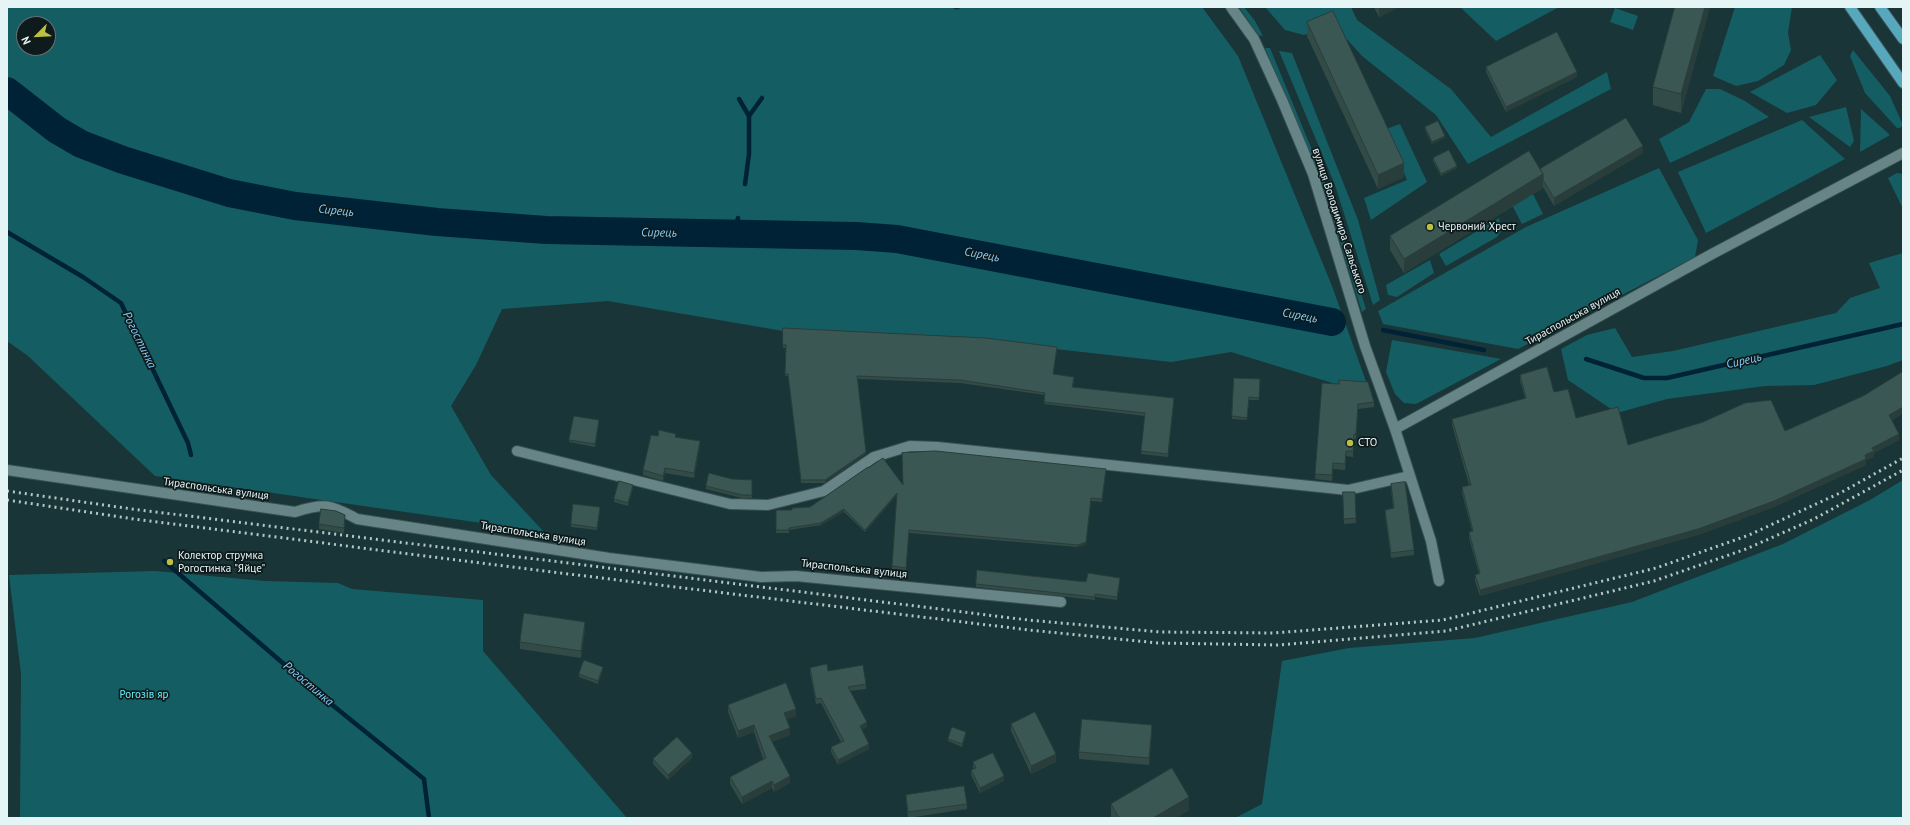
<!DOCTYPE html>
<html>
<head>
<meta charset="utf-8">
<style>
	body { margin:0 }
	#map { position:relative; width:1910px; height:825px; overflow:hidden; background:#193537; font-family:"PT Sans",sans-serif }
	canvas { display:block }
	.frame { position:absolute; inset:0; border:8px solid #e5f5f6; pointer-events:none }
	.north { position:absolute; left:16px; top:16px; width:40px; height:40px; box-sizing:border-box; background:#0e1a1b; border:1px solid #647273; border-radius:50%; rotate:246deg; font-size:11px; font-weight:700; line-height:16px; text-align:center; color:#e5f5f6 }
	.north::after { content:''; display:block; margin:auto; width:14px; height:18px; background:#bbc044; clip-path:polygon(50% 0,100% 100%,50% 72%,0 100%) }
</style>
</head>
<body>
<div id="map">
<canvas width="1910" height="825"></canvas>
<div class="frame"></div>
<div class="north">N</div>
</div>
<script>
const ctx = document.querySelector('canvas').getContext('2d');
ctx.lineJoin = 'round';
function paint(path, color) { ctx.fillStyle = color; ctx.fill(path, 'evenodd'); }
function stroke(path, color, width, dash) { ctx.strokeStyle = color; ctx.lineWidth = width; ctx.lineCap = dash ? 'butt' : 'round'; ctx.setLineDash(dash || []); ctx.stroke(path); }
function label(font, color, halo, rows, align = 'center') {
  ctx.font = font + ' "PT Sans",sans-serif'; ctx.lineWidth = 3.5; ctx.setLineDash([]); ctx.textBaseline = 'middle'; ctx.strokeStyle = halo; ctx.fillStyle = color; for (const [text, x, y, turn = 0] of rows) {
    ctx.save(); ctx.translate(x, y); ctx.rotate((+turn || 0) * Math.PI / 180); ctx.textAlign = isNaN(turn) ? turn : align; if (halo) ctx.strokeText(text, 0, 0); ctx.fillText(text, 0, 0); ctx.restore();
  }
}
paint(new Path2D(`
	M7,7H950L957,10L963,7H1202L1238,56L1332,286L1368,387L1339,385L1231,352L1171,362L985,341L783,331L608,301L502,309L476,365L451,406L491,475L544,532L155,476L28,356L7,341ZM24,24H48V48H24Z
	M1239,7H1244L1255,21L1263,36L1258,35Z
	M1265,7H1351L1357,20L1451,89L1491,137L1607,72L1611,89L1468,164L1436,115L1362,56L1333,24L1304,35L1285,30Z
	M1460,7H1559L1496,41Z
	M1735,7H1792L1788,33L1791,50L1784,65L1758,81L1736,86L1713,76Z
	M1615,8L1638,16L1633,30L1610,22Z
	M1265,48H1270L1328,189L1366,309L1362,312L1324,190Z
	M1853,50L1890,96L1903,125L1900,128H1897L1865,93L1850,56Z
	M1279,51L1292,53L1358,220L1380,300L1373,305L1335,185Z
	M1820,55L1837,80L1816,105L1787,113L1750,92Z
	M1706,89H1720L1745,101L1769,117L1670,163L1659,139L1689,122Z
	M1846,107L1854,141L1850,147L1809,117Z
	M1861,109L1890,135L1860,152Z
	M1802,120L1845,159L1706,233L1678,172Z
	M1400,124L1427,182L1371,220L1364,198L1407,180L1386,129Z
	M1659,168L1698,240L1695,257L1518,349L1383,324L1378,311L1526,227Z
	M1897,173L1903,174V209L1888,178Z
	M1533,194L1543,214L1522,224L1512,205Z
	M1499,218L1502,230L1497,237L1446,266L1439,254Z
	M1903,253V360L1887,366L1814,385L1765,386L1667,399L1617,413L1568,380L1561,349L1587,335L1615,328L1632,357L1673,351L1836,313L1850,298L1880,288L1869,263Z
	M1430,260L1434,273L1397,297L1388,295L1386,285Z
	M1392,340L1496,358L1501,359L1416,404L1404,403L1395,394L1386,372Z
	M1903,480V818H1235L1262,804L1282,661L1349,648L1475,638L1632,602L1783,544L1870,500Z
	M155,571L265,581L338,583L352,589L483,600V651L627,818H20L21,674L9,575Z`), '#145e63');
stroke(new Path2D(`
	M739,99L749,116V154L745,184
	M749,116L762,98
	M7,232L83,277L121,303L188,443L191,455
	M734,234L738,218
	M1383,330L1484,350
	M1586,359L1644,378H1667L1903,324
	M164,561L320,695L424,779L429,818`), '#002236', 4.5);
stroke(new Path2D(`
	M7,91L57,130L81,144L123,160L229,193L295,206L437,222L546,230L856,236L897,239L1332,322`), '#002236', 28);
const minor = new Path2D(`
	M1231,7L1254,39L1282,100L1313,174L1365,346L1395,429L1431,541L1439,581
	M1395,429L1712,254L1903,153
	M517,451L730,504L768,505L824,491L874,457L910,446L937,447L1348,490L1409,476
	M7,470L295,512C324,503 330,504 357,519L609,558L761,577L796,576L1061,602`);
const major = new Path2D(`
	M1850,7L1903,83
	M1880,7L1903,39`);
stroke(minor, '#385052', 12);
stroke(major, '#385052', 12);
stroke(minor, '#678587', 10);
stroke(major, '#57a8bc', 10);
stroke(new Path2D(`
	M7,491L132,509L1028,620L1160,632L1273,633L1443,620L1656,568L1749,535L1842,492L1903,458
	M7,500L134,519L536,570L1029,630L1158,643L1278,645L1446,631L1654,581L1746,549L1814,519L1903,470`), '#b4c7c8', 3, [2, 4]);
paint(new Path2D(`
	M1374,7H1399L1379,17Z
	M1675,7H1710L1681,113L1653,105V87Z
	M1307,22L1404,177L1378,189L1307,36Z
	M1486,67L1577,77L1506,112L1486,72Z
	M1425,127L1445,138L1432,144L1425,130Z
	M1643,153L1554,206L1543,187V188L1404,273L1390,250V236L1540,169Z
	M1433,158L1457,168L1441,176L1433,161Z
	M783,328L1057,349L1053,374L1074,380L1073,387L1174,401L1168,457L1141,454L1145,416L1044,404L1045,395L960,383L858,379L866,454L825,483H801L788,376H785L786,348H783Z
	M1903,374V413L1892,420L1899,440L1874,453V457L1866,460V465L1774,507L1698,535L1480,596L1475,581V575L1479,574L1469,538V532L1472,531L1462,493V487L1469,485L1452,425V419L1525,398L1520,381V375L1554,392L1576,418L1628,445L1785,431L1863,396Z
	M1234,378L1260,379L1259,400H1249L1247,420L1232,419Z
	M1322,383L1374,402V407L1358,409L1356,439H1354L1353,457L1346,456L1345,470L1333,469L1332,481L1315,479Z
	M599,423L595,447L569,442V440Z
	M658,436L675,437L700,446L694,478L665,473L663,481L643,475V470Z
	M868,468L903,485L1106,471L1102,502L1091,501L1086,544L1078,547L909,533L906,570L892,569L897,495L865,532L844,512L821,525L789,530V533H776V510H792L810,507Z
	M732,479L752,480V498H742L706,489V486Z
	M1391,484L1414,550V555L1391,558L1385,515V510L1393,509L1391,489Z
	M633,488L628,506L614,502V499Z
	M1343,492H1355L1356,523L1344,524Z
	M600,510L597,530L571,527V524Z
	M345,520L344,533L319,529V524Z
	M1120,580L1117,600L1095,597V600L976,587V584Z
	M585,629L581,658L520,649V642Z
	M810,668L828,671L866,684V689L850,691L867,727L862,729L869,749L838,765L831,752V747L841,742L821,703L816,704L810,673Z
	M603,669L598,684L579,677V674Z
	M728,705L796,716L787,719L790,735L772,742L790,783L774,792L772,788L742,804L730,784V777L763,759L754,732L738,738L728,712Z
	M1011,724L1056,762L1031,774L1011,731Z
	M1152,732L1149,765L1079,759V752Z
	M966,735L962,747L948,741V739Z
	M692,758L668,780L653,764V759Z
	M973,762L1004,781L980,793L971,775V770L974,769L973,767Z
	M906,795L967,804V809L908,818L906,800Z
	M1111,804L1189,810L1176,818H1111Z`), '#334b47');
paint(new Path2D(`
	M1379,7H1399L1379,17Z
	M1705,7H1710L1681,113V94Z
	M1577,72V77L1506,112V107Z
	M1445,136V138L1432,144V142Z
	M1643,146V153L1554,206V198Z
	M1404,163V177L1378,189V175Z
	M1457,166V168L1441,176V174Z
	M1543,174V188L1404,273V259Z
	M1903,407V413L1889,421V415Z
	M1899,434V440L1874,453V457L1866,460V465L1774,507L1698,535L1480,596V590L1865,455L1872,448Z
	M700,441V446L694,478V473Z
	M866,452V454L825,483V480Z
	M665,468V473L663,481V476Z
	M633,485V488L628,506V503Z
	M897,493V495L865,532V530Z
	M1091,498L1086,544L1078,547V545Z
	M844,509V512L821,525V523Z
	M585,622V629L581,658V651Z
	M603,667V669L598,684V681Z
	M796,709V716L784,720V713Z
	M867,722V727L860,731V726Z
	M754,725V732L738,738V731Z
	M1152,725V732L1149,765V758Z
	M790,728V735L769,743V736Z
	M966,732V735L962,747V744Z
	M869,744V749L838,765V760Z
	M692,753V758L668,780V775Z
	M1056,754V762L1031,774V766Z
	M790,776V783L774,792V785Z
	M1004,776V781L980,793V788Z
	M772,781V788L742,804V797Z
	M1189,797V810L1176,818H1153Z`), '#293d3a');
const building = new Path2D(`
	M1675,7H1705L1681,94L1653,87Z
	M1333,11L1404,163L1378,175L1307,22Z
	M1557,32L1577,72L1506,107L1486,67Z
	M1626,118L1643,146L1554,198L1543,180V174L1540,169Z
	M1438,121L1445,136L1432,142L1425,127Z
	M1449,150L1457,166L1441,174L1433,158Z
	M1529,151L1543,174L1404,259L1390,236Z
	M783,328L985,338L1057,347L1053,374L1074,377L1072,387L1174,398L1168,454L1141,451L1145,413L1044,402L1045,393L960,380L857,376L866,452L825,480H801L788,374H785L786,345H783Z
	M1547,367L1554,392L1568,389L1576,418L1618,407L1628,445L1703,422L1745,403L1771,400L1785,431L1863,396L1902,372L1903,374V407L1889,415L1899,434L1872,448L1874,451L1865,455L1866,459L1774,501L1698,529L1480,590L1475,575L1480,573L1469,532L1473,531L1462,487L1471,485L1452,419L1526,398L1520,375Z
	M1234,378L1260,379L1259,398L1249,397L1247,418L1232,416Z
	M1339,380L1368,382L1374,402L1358,404L1356,434H1354L1353,451H1346L1345,464L1333,463L1332,475L1315,474L1322,383L1339,384Z
	M574,416L599,420L595,444L569,440Z
	M659,430L676,434L675,437L700,441L694,473L665,468L663,476L643,470L651,435L658,436Z
	M936,451L1106,469L1102,499L1091,498L1086,542L1078,545L909,530L906,568L892,566L897,493L865,530L844,509L821,523L789,528V530H776V510H792V508L810,507L868,467V468L883,458L903,485L902,453Z
	M709,473L732,479L752,480V495H742L706,486Z
	M619,481L633,485L628,503L614,499Z
	M1405,482L1414,550L1391,553L1385,510L1394,508L1391,484Z
	M1343,492H1355L1356,518L1344,519Z
	M573,504L600,507L597,528L571,524Z
	M321,509L336,511L345,515L344,528L319,524Z
	M977,570L1086,582L1088,573L1120,578L1117,597L1095,594V597L976,584Z
	M524,613L585,622L581,651L520,642Z
	M584,660L603,667L598,681L579,674Z
	M827,664L828,671L863,665L866,684L848,687L867,722L860,726L869,744L838,760L831,747L844,741L821,698L816,699L810,668Z
	M786,683L796,709L784,713L790,728L769,736L790,776L774,785L772,781L742,797L730,777L766,758L754,725L738,731L728,705Z
	M1035,712L1056,754L1031,766L1011,724Z
	M1082,719L1152,725L1149,758L1079,752Z
	M952,727L966,732L962,744L948,739Z
	M677,737L692,753L668,775L653,759Z
	M993,753L1004,776L980,788L971,770L976,768L973,762Z
	M1172,768L1189,797L1153,818H1119L1111,804Z
	M964,786L967,804L908,812L906,795Z`);
paint(building, '#3b5753');
stroke(building, '#293d3a', 1);
for (const [x, y, r, color] of [
	[1430,227,4,"#bbc044"],
	[1350,443,4,"#bbc044"],
	[170,562,4,"#bbc044"]
]) { const dot = new Path2D(); dot.arc(x, y, r, 0, 2 * Math.PI); ctx.fillStyle = color; ctx.fill(dot); stroke(dot, '#0e1a1b', 1.5); }
label('11px', '#e5f5f6', '#0e1a1b', [
	["вулиця Володимира Сальського",1339,221,72],
	["Тираспольська вулиця",1573,317,-29],
	["Тираспольська вулиця",216,489,8],
	["Тираспольська вулиця",533,534,9],
	["Тираспольська вулиця",854,569,6]
]);
label('11px', '#e5f5f6', '#0e1a1b', [
	["Червоний Хрест",1438,227],
	["СТО",1358,443],
	["Колектор струмка",178,556],
	["Рогостинка \"Яйце\"",178,569]
], 'left');
label('11px', '#64eff9', '#0e1a1b', [
	["Рогозів яр",144,695]
]);
label('italic 12px', '#85ccf9', '#0e1a1b', [
	["Сирець",336,211,6],
	["Сирець",659,233,1],
	["Сирець",982,255,11],
	["Сирець",1300,316,11],
	["Рогостинка",139,340,64],
	["Сирець",1744,361,-13],
	["Рогостинка",308,684,40]
]);
</script>
</body>
</html>
